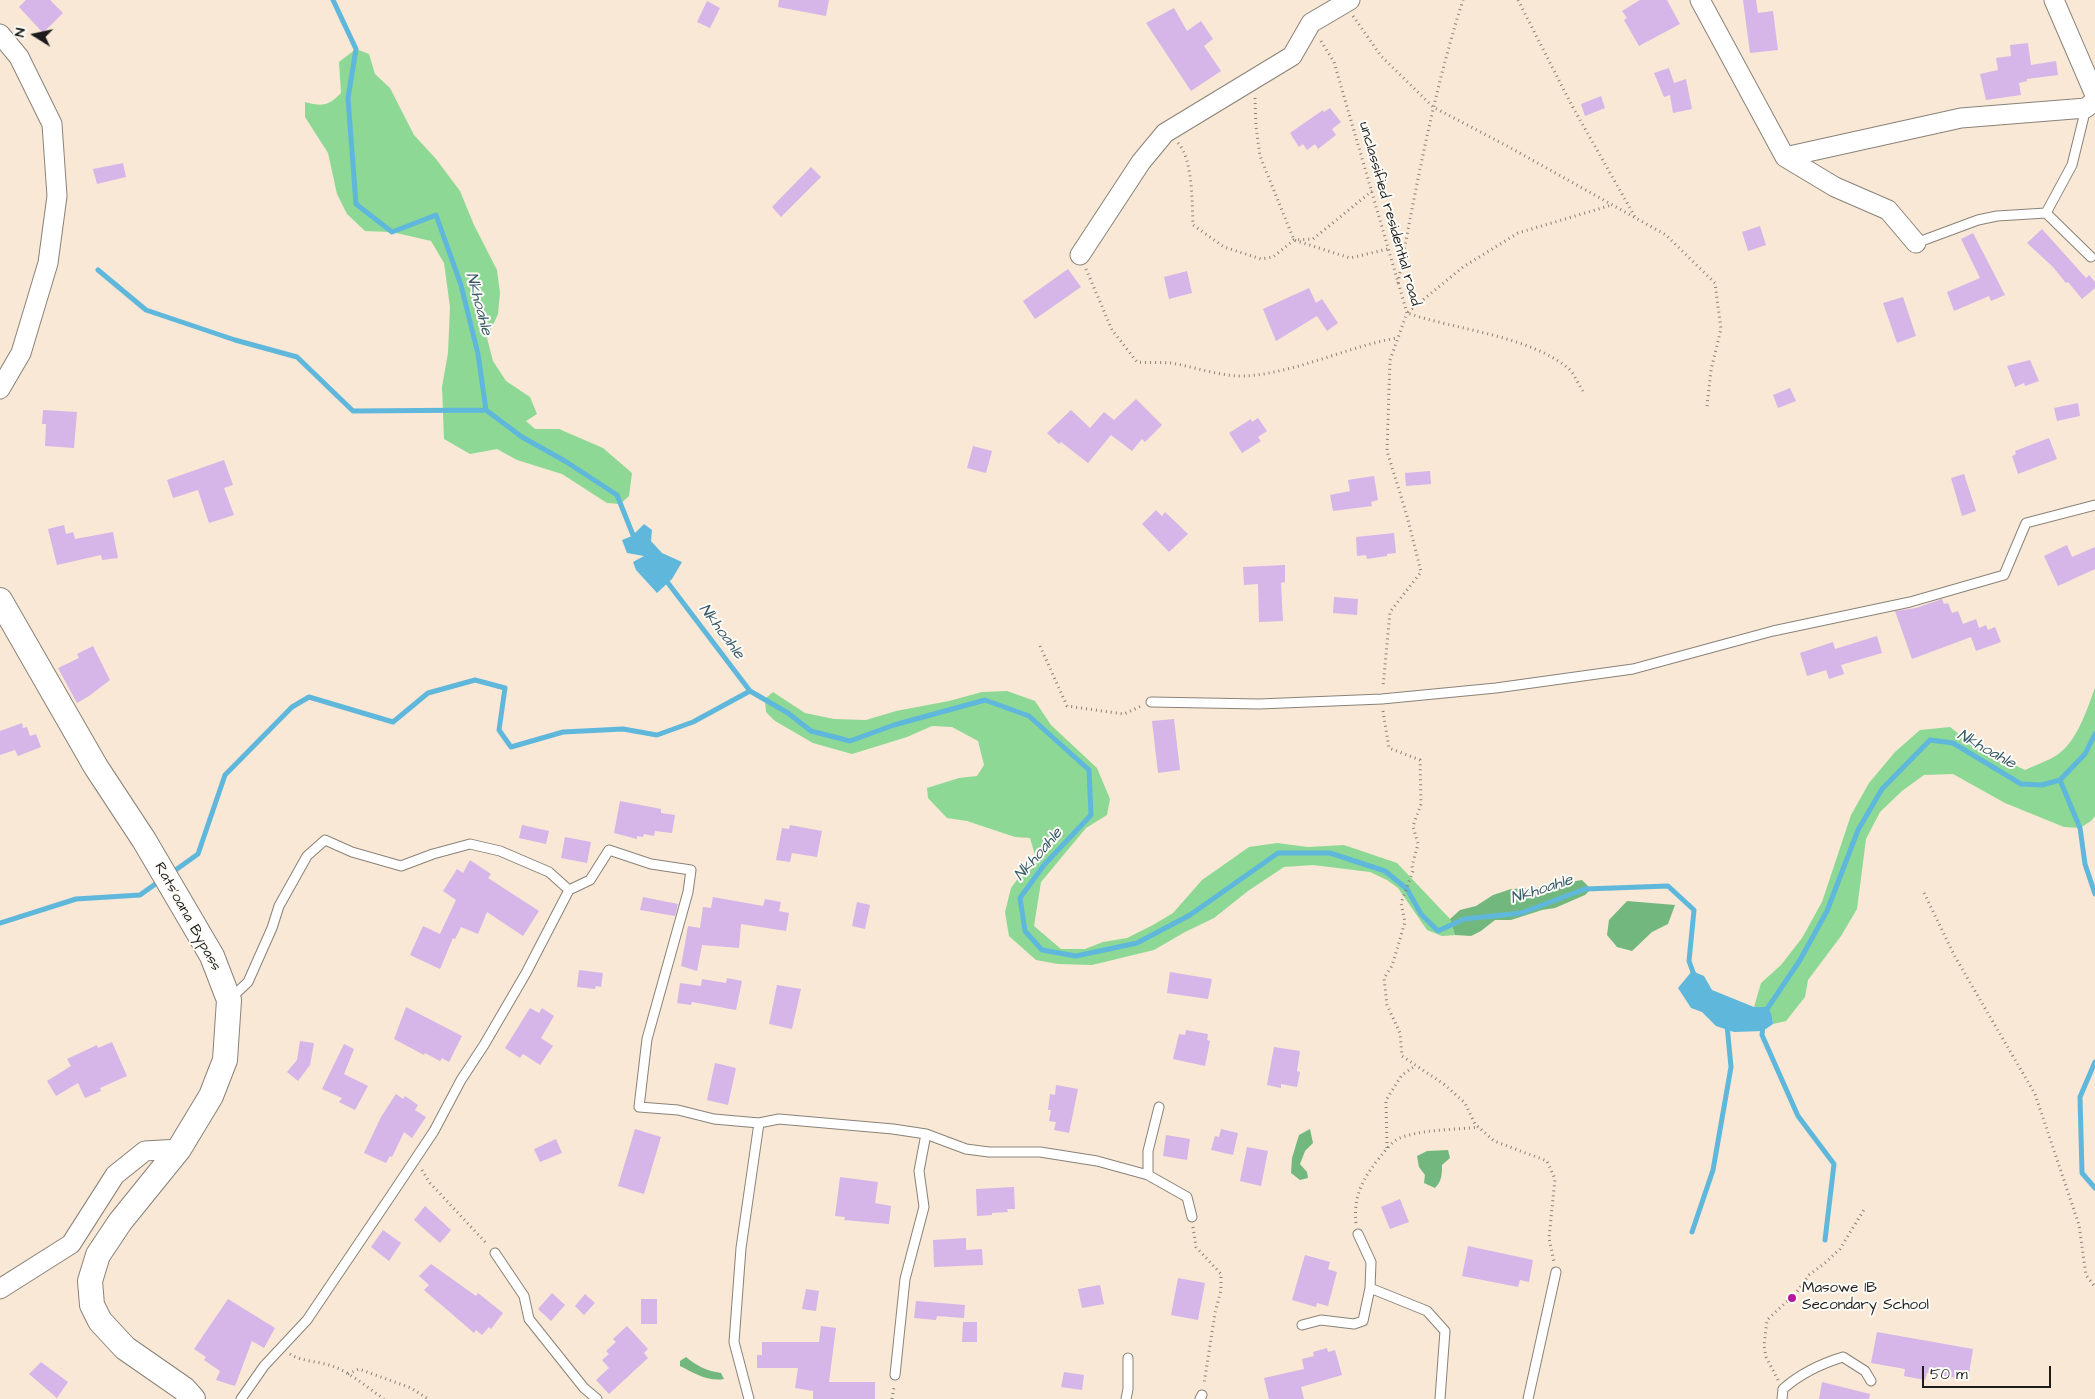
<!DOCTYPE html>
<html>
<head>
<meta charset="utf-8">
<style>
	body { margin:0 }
	#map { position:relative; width:2095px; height:1399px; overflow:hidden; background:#f8e8d5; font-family:"Architects Daughter",sans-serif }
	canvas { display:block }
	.north { position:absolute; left:10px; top:10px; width:50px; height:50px; -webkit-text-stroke:4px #fdfcf7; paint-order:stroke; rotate:280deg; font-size:14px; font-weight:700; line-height:20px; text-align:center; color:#1c1c1c }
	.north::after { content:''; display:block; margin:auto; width:18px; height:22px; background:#1c1c1c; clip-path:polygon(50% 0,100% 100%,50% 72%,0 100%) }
	.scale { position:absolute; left:1922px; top:1366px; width:129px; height:22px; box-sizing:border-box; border:2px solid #1c1c1c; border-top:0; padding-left:6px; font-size:15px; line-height:18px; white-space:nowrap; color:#1c1c1c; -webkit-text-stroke:4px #fdfcf7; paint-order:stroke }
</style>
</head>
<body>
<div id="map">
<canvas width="2095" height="1399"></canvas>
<div class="north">N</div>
<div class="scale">50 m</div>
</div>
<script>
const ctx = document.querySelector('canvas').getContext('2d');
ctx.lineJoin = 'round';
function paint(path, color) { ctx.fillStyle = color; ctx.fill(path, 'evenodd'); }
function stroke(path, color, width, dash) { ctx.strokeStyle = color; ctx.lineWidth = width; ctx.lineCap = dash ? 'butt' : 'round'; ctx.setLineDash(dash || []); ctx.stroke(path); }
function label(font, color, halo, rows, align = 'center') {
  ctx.font = font + ' "Architects Daughter",sans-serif'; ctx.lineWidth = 4; ctx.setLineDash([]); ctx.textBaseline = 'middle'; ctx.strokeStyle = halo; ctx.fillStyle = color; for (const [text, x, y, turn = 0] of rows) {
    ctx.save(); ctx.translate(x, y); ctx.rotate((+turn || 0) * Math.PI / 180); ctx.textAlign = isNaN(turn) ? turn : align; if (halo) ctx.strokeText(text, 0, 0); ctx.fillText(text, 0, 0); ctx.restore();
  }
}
paint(new Path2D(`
	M356,49L369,54L375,74L390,88L414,135L436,159L460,191L474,225L497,270L500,293L498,314L487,338L493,361L506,381L530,397L537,414L526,421L535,429H559L603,448L632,473L629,496L620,504L607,503L562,474L517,460L497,449L470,454L444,439L442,387L448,353L450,307L444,263L431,241L392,232L365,231L347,214L337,194L328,153L305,117V102C323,107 328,106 341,93L339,62Z
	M2095,688V816L2091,821L2080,828L2064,827L2005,803L1953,774L1924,775L1902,791L1880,812L1866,839L1857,909L1841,936L1808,980L1805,997L1786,1021L1773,1024L1772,1016L1754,1007L1761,983L1781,965L1802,938L1822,902L1851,815L1869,783L1895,752L1920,730L1950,727L1974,746L2025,770C2035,765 2048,761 2057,755C2077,742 2087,709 2095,688Z
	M1007,691L1035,701L1051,725L1097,768L1110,799L1107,815L1086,828L1041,882L1034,926L1061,949H1085L1103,942L1127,938L1153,925L1173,913L1202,880L1249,847L1277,843L1308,847L1344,845L1397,863L1450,919L1455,935L1442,936L1427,930L1398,888L1387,880L1370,872L1313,865L1284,867L1248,891L1214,918L1185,932L1154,950L1092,965L1058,964L1036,960L1009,936L1005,912L1011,888L1035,855L1030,838L1015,837L967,821L947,818L928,798L927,788L959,778L977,776L984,765L978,741L952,727L932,726L907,737L852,754L813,743L775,721L766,712L765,699L773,692L805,713L834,719L866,720L896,711L949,701L982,692Z`), '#8dd894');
paint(new Path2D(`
	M1582,880L1591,889L1585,895L1555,908L1542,910L1511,920H1495L1481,931L1471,936L1455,935L1450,919L1460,910L1476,906L1493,895L1511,889L1534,888Z
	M1627,901L1675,905L1668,924L1652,932L1632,951L1617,947L1607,935L1609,920Z
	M1310,1129L1313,1143L1305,1151L1300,1164L1307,1172L1308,1178L1300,1180L1291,1173L1292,1158L1299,1135Z
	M1448,1150L1450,1158L1442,1165C1442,1174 1442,1181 1435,1188L1424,1183L1425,1175L1419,1167L1417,1156L1427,1151Z
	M686,1357C697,1366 707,1371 721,1373L724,1379C708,1382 694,1373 680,1366V1361Z`), '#72b87e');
paint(new Path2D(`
	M644,524L652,530L651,541L662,553L682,562L672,579L657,593L636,570L633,562L644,556L627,553L622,540L632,536Z
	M1692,971L1704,976L1712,990L1754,1007H1768L1772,1016L1773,1024L1763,1031L1734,1032L1716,1026L1702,1012L1691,1008L1678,988Z`), '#5fb8dc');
stroke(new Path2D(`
	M333,0L356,49L348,98L356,204L392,232L436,215L461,285L478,354L486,410L522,437L565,461L617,495L635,540
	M98,270L146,310L235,340L297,357L353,411L486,410
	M665,579L750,691L788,713L811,731L850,741L894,725L985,700L1029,716L1089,770L1091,815L1044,865L1020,898L1025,931L1042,950L1076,956L1137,943L1190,915L1278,853H1330L1385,871L1407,889L1421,914L1438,931L1464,919L1521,913L1585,889L1668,886L1694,910L1689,961L1694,975
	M2060,780L2080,828L2085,864L2095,894
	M170,874L198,854L225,775L292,707L309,697L393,722L428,693L475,680L505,688L499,730L511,747L563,732L623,729L657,735L693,722L750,691
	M0,923L76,899L140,895L161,880
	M1765,1012L1800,960L1827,911L1858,830L1882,789L1930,740L1953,743L2021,784L2042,785L2060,780L2085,754L2095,734
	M1763,1025L1762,1035L1798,1116L1834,1164L1825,1240
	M2095,1062L2080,1097L2082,1173L2095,1188
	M1692,1232L1713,1170L1731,1067L1727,1025`), '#5fb8dc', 5);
paint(new Path2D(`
	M26,0H50L63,13L43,33L19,7Z
	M779,0H829L826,16L778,7Z
	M1640,0H1667L1680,24L1639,46L1624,20L1627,18L1622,11Z
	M1743,0H1756L1758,13L1773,11L1778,50L1750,53Z
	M707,1L720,8L710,28L697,22Z
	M1174,8L1187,31L1201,21L1213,39L1204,46L1221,71L1191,91L1146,23Z
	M2028,43L2031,65L2056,61L2058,75L2027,79V81L2019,83L2021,95L1986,100L1980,74L1998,70L1996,58L2011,56L2010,45Z
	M1669,68L1674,83L1686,79L1692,109L1673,113L1670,95L1664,97L1654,73Z
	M1601,96L1605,108L1585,116L1581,104Z
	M1330,108L1341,122L1332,129L1336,135L1318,149L1315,144L1307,150L1303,144L1299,147L1290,133L1323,110L1324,112Z
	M123,163L126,177L97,184L93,169Z
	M811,167L821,177L781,217L772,207Z
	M1760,226L1766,245L1748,251L1742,232Z
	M2042,229L2086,278L2089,275L2095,282V288L2082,299L2068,282L2066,283L2053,267L2027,243Z
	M1973,233L2005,295L1991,301L1989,296L1954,311L1947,292L1980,278L1961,239Z
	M1068,269L1081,287L1035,319L1023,301Z
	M1187,271L1192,293L1169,299L1164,277Z
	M1309,288L1316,303L1322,299L1338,323L1327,331L1317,316L1276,341L1263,309Z
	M1903,297L1916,336L1897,343L1883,303Z
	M2030,360L2039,381L2025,386L2024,383L2015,387L2007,366Z
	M1790,388L1796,401L1778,408L1773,395Z
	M1136,399L1162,425L1145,442L1142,439L1132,451L1111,435L1088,463L1061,442L1059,444L1047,433L1071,410L1090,428L1104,412L1114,420Z
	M2078,403L2080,416L2057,421L2054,408Z
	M43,410L77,412L74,448L45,446L46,424H42Z
	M1258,418L1267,431L1258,437L1261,441L1242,453L1229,433L1251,419L1252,422Z
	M2049,438L2057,459L2018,474L2012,456L2016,454L2015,451Z
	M973,446L992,451L986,473L967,468Z
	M224,460L233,485L224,488L234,515L209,523L198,490L173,498L167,480Z
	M1430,471L1431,484L1406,486L1405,473Z
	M1964,474L1976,511L1962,516L1951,478Z
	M1374,476L1378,500L1371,502L1372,506L1333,511L1330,495L1350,491L1348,480Z
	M1156,510L1162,516L1165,512L1188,534L1169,552L1142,524Z
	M64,525L66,534L73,532L75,539L113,532L118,558L102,560L101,555L57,565L48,529Z
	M1394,533L1396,553L1387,554V556L1367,559L1366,555L1357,556L1356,537Z
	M2067,545L2072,557L2095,547V569L2058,586L2044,556Z
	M1285,565V582L1281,583L1283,621L1259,622L1258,584L1244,585L1243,567Z
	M1334,597L1358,599L1357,615L1333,613Z
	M1942,599L1944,604L1948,603L1952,613L1958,611L1963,624L1976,619L1979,628L1986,625L1988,630L1995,627L2001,642L1976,651L1971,637L1912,659L1895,611L1916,608Z
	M1877,636L1882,653L1841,665L1844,674L1829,679L1826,670L1807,676L1800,653L1833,642L1835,649Z
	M93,646L110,680L89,696L77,703L58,668L79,658L77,654Z
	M1174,719L1180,770L1158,773L1152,721Z
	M22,723L23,728L27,727L30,736L36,734L41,747L18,756L15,750L0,755V731Z
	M620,801L661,809V813L675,815L672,833L655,831L654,836L644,834L643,837L637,836V839L614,833Z
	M522,825L549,831L546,844L519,838Z
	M790,825L822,831L817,857L792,853L790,862L776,860L782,828L789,829Z
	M565,837L591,842L587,863L561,858Z
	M470,860L491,874L488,878L539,911L523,936L487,912L478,934L461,927L455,939L453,938L440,969L410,955L423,926L440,934L456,900L443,891L457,869L463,873Z
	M643,897L678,904L675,916L640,910Z
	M713,897L763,906L765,899L781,902L779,911L789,913L786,931L741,924L739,948L702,945L697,971L681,966L688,926L700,928L703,907L711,908Z
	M857,902L870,905L865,929L852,926Z
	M579,970L603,973L601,987L596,986L595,989L577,987Z
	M1170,972L1212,979L1208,999L1167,993Z
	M727,978L742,981L736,1010L692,1002L691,1005L677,1003L680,983L701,986L702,979L726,983Z
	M777,985L801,989L792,1029L769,1024Z
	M406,1007L462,1036L449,1062L442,1058L440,1061L425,1053L424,1055L394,1039Z
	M530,1008L539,1013L542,1008L554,1016L541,1038L553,1046L540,1065L523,1054L520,1058L505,1048Z
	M1186,1030L1208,1034L1207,1040L1210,1041L1205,1066L1173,1059L1179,1034L1185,1035Z
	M300,1041L314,1043L310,1065L298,1081L287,1072L297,1060Z
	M112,1042L127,1076L100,1088L101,1091L85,1098L78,1083L56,1096L47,1081L71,1066L67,1059L97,1045L98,1048Z
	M344,1044L354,1049L344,1074L368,1086L355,1110L339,1102L342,1098L322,1089Z
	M1274,1047L1300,1051L1297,1071L1300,1072L1297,1087L1281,1084V1088L1267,1085Z
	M715,1063L736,1068L728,1105L707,1100Z
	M1056,1085L1078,1089L1069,1133L1054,1130L1056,1122L1049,1121L1051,1110H1048L1050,1094L1055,1095Z
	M396,1094L403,1099L405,1096L418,1105L415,1110L426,1117L412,1138L404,1132L392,1157L390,1156L386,1163L364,1153L381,1117Z
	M635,1129L661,1137L644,1194L618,1186Z
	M1221,1129L1238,1133L1233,1155L1211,1150L1215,1136L1219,1137Z
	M1166,1135L1190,1139L1187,1160L1163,1156Z
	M556,1139L562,1153L540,1162L534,1149Z
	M1247,1147L1268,1151L1261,1186L1240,1181Z
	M840,1177L878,1182L875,1203L891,1206L889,1224L844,1220L845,1217L835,1216Z
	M1014,1187L1015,1209H1007L1008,1212L992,1213V1215L977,1216L976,1189Z
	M1400,1199L1409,1222L1390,1229L1381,1207Z
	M425,1206L451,1230L440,1243L414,1220Z
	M383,1230L401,1243L389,1261L371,1247Z
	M966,1238V1250L982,1249L983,1265L934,1267L933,1240Z
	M1468,1246L1533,1260L1529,1282L1520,1280L1518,1287L1462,1276Z
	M1305,1255L1330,1262L1328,1269L1337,1272L1328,1306L1317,1303L1316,1307L1292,1300Z
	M431,1264L476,1296L478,1293L503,1313L491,1329L489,1327L482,1335L476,1330L474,1333L424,1290L429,1285L419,1276Z
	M1178,1278L1205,1283L1198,1320L1171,1315Z
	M1100,1285L1104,1304L1082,1308L1078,1289Z
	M806,1289L819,1291L816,1311L802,1309Z
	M552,1293L565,1305L551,1321L538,1309Z
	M585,1294L595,1303L584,1315L575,1306Z
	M228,1299L275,1328L264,1348L252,1341L235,1386L216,1380L220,1371L204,1360L206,1357L194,1349Z
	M641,1299H657V1324H641Z
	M916,1301L965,1305L964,1318L937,1316L936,1320L914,1318Z
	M963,1322H977V1342H962Z
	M627,1326L648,1349L644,1353L648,1358L609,1394L596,1380L609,1368L602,1360L609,1354L606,1351L616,1342L613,1339Z
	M821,1326L836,1328L829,1382H875V1399H813V1391L795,1388L798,1368H757V1355H762V1342H819Z
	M1877,1332L1973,1349L1968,1380L1927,1373L1925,1380L1904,1376L1905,1369L1871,1363Z
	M1327,1348L1328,1352L1335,1350L1342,1375L1301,1387L1304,1399H1269L1264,1378L1304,1369L1302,1359L1314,1356L1313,1352Z
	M41,1362L68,1382L57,1398L29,1374Z
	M1064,1372L1084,1375L1082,1390L1061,1387Z
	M1822,1382L1870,1394L1869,1399H1819Z`), '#d6b5e9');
const service = new Path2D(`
	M2046,213L2091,257
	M1916,243L1978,220L1997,216L2046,213L2072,165L2086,108
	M1151,702L1259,704L1382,699L1496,688L1633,669L1773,631L1910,602L2004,575L2026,523L2095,505
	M230,999L248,982L272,928L279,906L307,856L325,840L352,852L401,866L433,854L470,844L500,851L549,872L569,890
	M1148,1175V1151L1159,1107
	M495,1253L524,1296L529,1319L584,1388L597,1399
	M1370,1288L1427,1311L1445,1331L1440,1399
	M1302,1325L1321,1320L1354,1324L1363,1321L1370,1288L1371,1262L1358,1234
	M895,1375L905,1279L924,1207L919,1171L926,1134
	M241,1399L264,1366L307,1320L394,1191L434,1131L461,1080L484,1045L526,973L569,890L590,880L609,850L651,864L691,870L688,892L647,1039L639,1107L678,1110L714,1119L759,1123L779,1119L893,1129L926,1134L966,1149L989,1152H1040L1097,1161L1148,1175L1187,1197L1192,1217
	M749,1399L734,1342L741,1248L759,1123
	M1126,1399L1128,1389V1358
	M1200,1399L1202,1395
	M1528,1399L1556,1272
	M1782,1399L1783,1389C1801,1373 1820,1364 1843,1357L1865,1371L1871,1381`);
const minor = new Path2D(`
	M1700,0L1785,157L1835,187L1888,210L1916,243
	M2054,0L2095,95
	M0,34L19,57L52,124L57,196L48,263L21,353L0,389
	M1785,157L1961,118L2086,108L2095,100
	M1080,255L1141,162L1165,133L1292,56L1311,23L1350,0
	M0,1289L71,1244L115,1175L145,1151L179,1149`);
const tertiary = new Path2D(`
	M0,600L96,767L144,840L212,956L229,1000L225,1060L211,1096L179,1149L120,1222L98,1255L90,1281L92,1305L100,1321L125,1348L184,1389L193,1399`);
stroke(service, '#8a8278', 11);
stroke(minor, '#8a8278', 21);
stroke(tertiary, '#8a8278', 26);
stroke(new Path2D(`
	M1518,0L1571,104L1635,217
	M1353,16L1381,56L1433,107L1509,147L1666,235L1715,283L1721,329L1711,370L1707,406
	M1321,41L1334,62L1407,313L1390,360L1387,451L1407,516L1421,572L1390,612L1383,687
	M1255,98L1256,127L1260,156L1294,240L1350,258L1388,249
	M1178,143C1193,159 1192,204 1193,225L1224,247L1261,259L1273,257L1294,240L1313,239L1372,191
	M1086,269L1112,330L1137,362C1148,363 1160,362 1171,363C1196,367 1221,377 1246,376C1299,372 1346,347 1397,338
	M1398,283C1416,187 1433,94 1463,0
	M1583,391C1578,384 1574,373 1568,368C1527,335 1456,330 1407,313L1463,267L1518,233L1612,205
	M1040,646L1067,706L1124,714L1141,706
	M1383,711L1389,748L1420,760L1421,804L1413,826L1418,844L1412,866L1413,871L1401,903L1405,922L1392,966L1384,978L1387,1005L1400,1033L1402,1056L1445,1085L1465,1103L1475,1124L1494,1141L1547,1161L1555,1179L1549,1238L1554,1262
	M1924,893L1954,955L2035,1094L2079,1225L2086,1275L2095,1287
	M1387,1148L1386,1100L1402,1075L1415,1066
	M422,1170L430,1183L487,1244
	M1356,1223C1353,1196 1363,1178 1380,1157C1386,1150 1393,1140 1402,1137C1427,1129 1454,1130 1479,1127
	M1193,1227L1196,1247L1221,1274V1290L1215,1313L1204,1384
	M290,1354C302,1362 320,1361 335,1367C352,1374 368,1388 384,1399
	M348,1374L359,1369L411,1388L428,1399
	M1778,1380L1766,1357L1764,1346L1767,1320L1796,1293L1809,1275L1825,1263L1840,1249L1865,1208
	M892,1399L894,1387`), '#8a8278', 3, [1, 4]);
stroke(service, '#fff', 9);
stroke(minor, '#fff', 19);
stroke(tertiary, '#fff', 24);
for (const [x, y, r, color] of [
	[1792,1298,5,"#b5179e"]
]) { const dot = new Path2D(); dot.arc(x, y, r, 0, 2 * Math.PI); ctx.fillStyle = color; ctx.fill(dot); stroke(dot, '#fdfcf7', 2); }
label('15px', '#1c1c1c', '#fdfcf7', [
	["unclassified residential road",1389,214,74],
	["Rats'oana Bypass",187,917,61]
]);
label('15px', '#1c1c1c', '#fdfcf7', [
	["Masowe 1B",1802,1289],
	["Secondary School",1802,1306]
], 'left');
label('italic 16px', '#375a69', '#fdfcf7', [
	["Nkhoahle",478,304,75],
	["Nkhoahle",721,632,53],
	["Nkhoahle",1986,750,29],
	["Nkhoahle",1039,855,-49],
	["Nkhoahle",1542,890,-18]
]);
</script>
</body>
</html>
